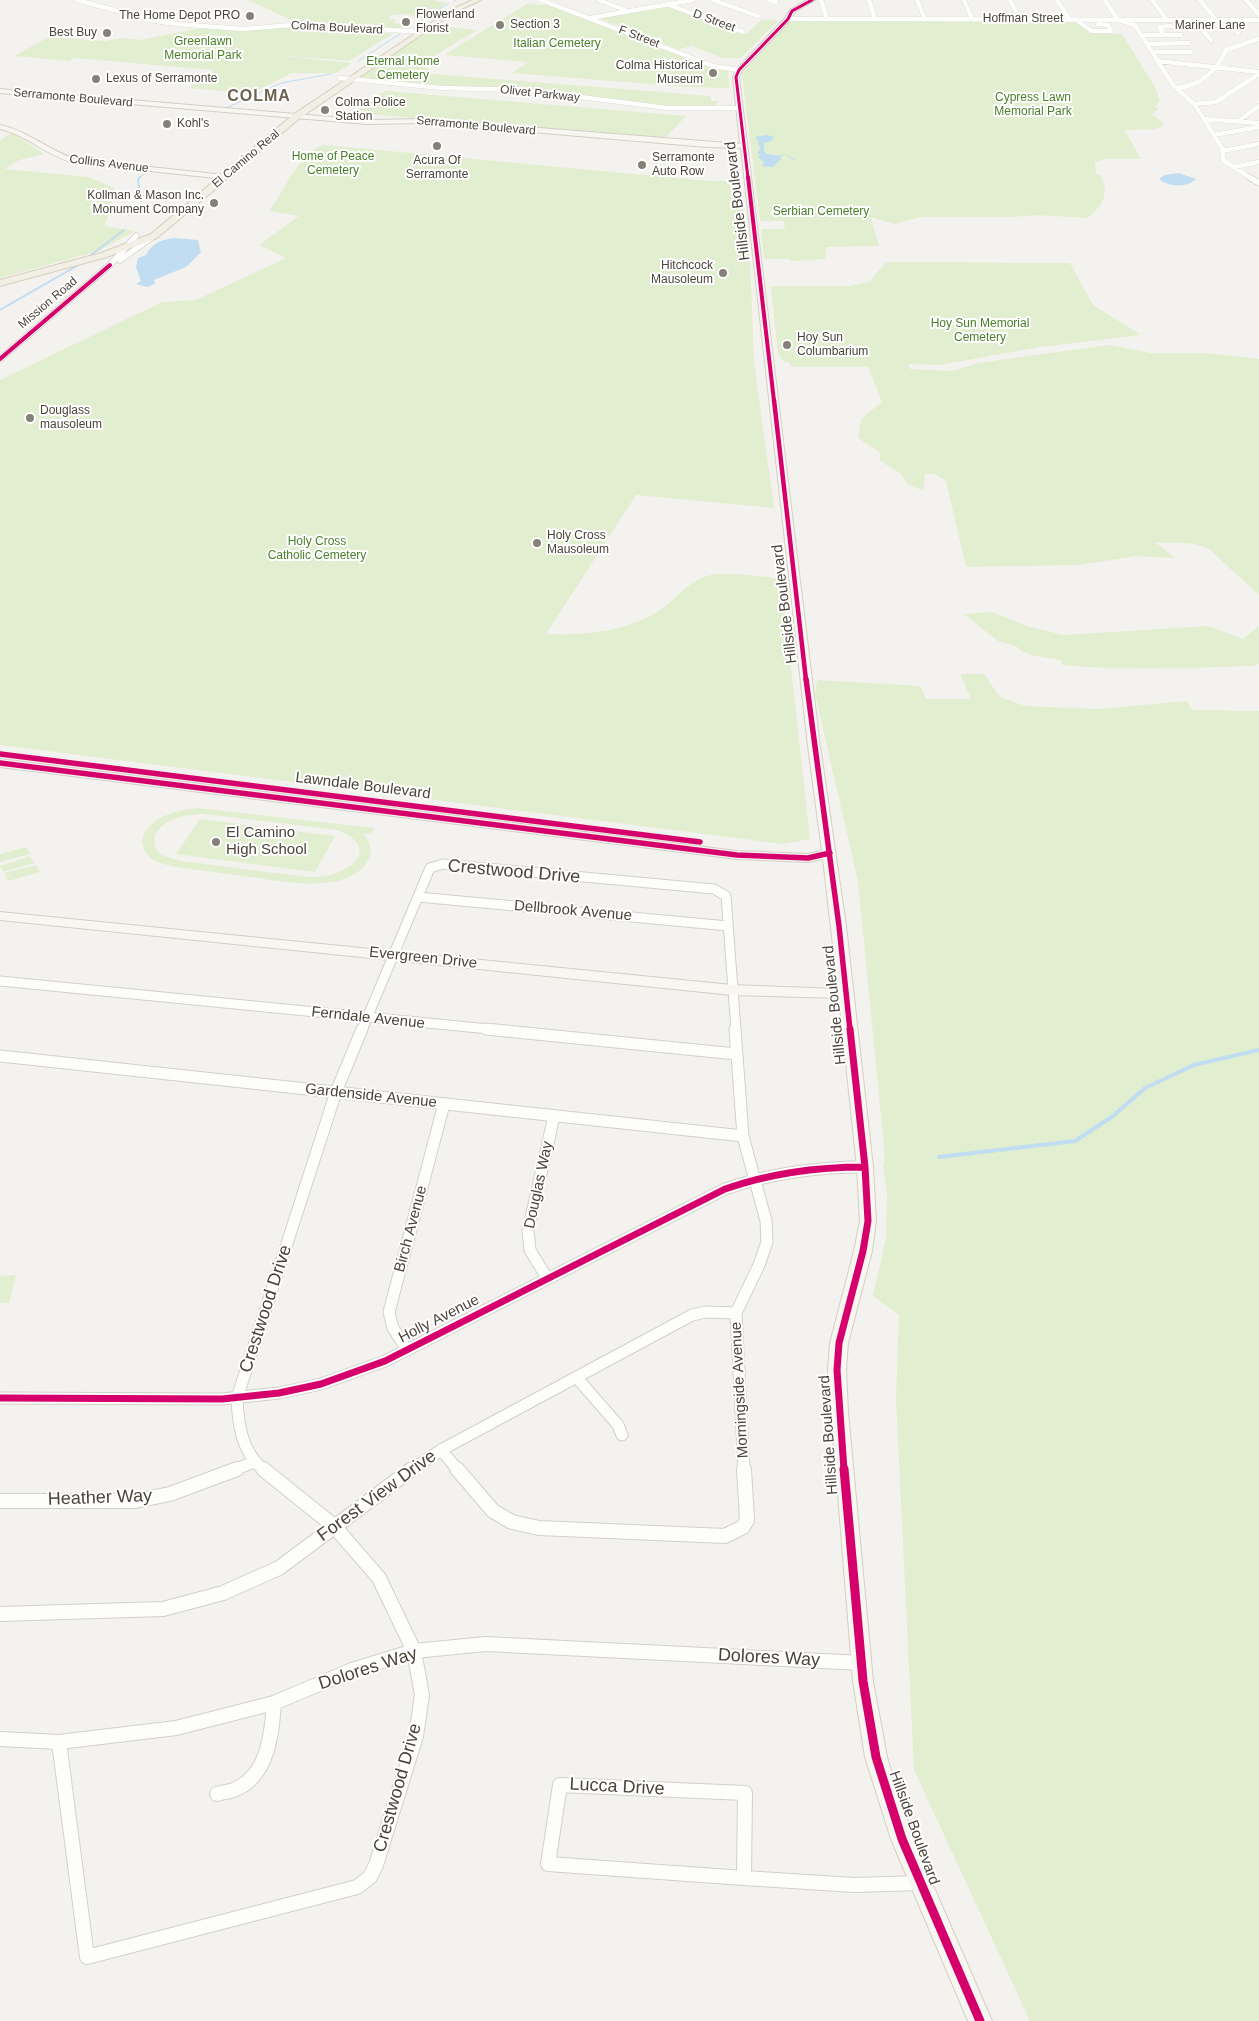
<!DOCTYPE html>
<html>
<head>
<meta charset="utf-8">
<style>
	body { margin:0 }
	canvas { display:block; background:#f4f2ee }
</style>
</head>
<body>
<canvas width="1259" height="2021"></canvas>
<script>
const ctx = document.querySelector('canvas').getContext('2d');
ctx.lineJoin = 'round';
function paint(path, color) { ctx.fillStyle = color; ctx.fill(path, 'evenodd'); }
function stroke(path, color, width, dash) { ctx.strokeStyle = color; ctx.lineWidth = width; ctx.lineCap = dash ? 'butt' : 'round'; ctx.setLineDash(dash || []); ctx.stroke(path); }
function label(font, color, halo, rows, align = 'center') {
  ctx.font = font + ' Arial,sans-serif'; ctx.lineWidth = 4; ctx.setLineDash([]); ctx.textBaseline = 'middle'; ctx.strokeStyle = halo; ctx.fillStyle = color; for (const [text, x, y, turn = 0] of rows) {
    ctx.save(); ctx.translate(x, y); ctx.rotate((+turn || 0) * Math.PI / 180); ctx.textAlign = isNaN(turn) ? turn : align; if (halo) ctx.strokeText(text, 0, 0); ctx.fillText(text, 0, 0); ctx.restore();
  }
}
paint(new Path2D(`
	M248,0H432L447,3L422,19L415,18L409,14L391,15L388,19H396L394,23L406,24L400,29L306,22L289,19Z
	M527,4L547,5L710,67L728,71L729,88L687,87L512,73L528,62L444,55Z
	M668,6L740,33H747L761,20H778L741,58H722L692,46L678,49L598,18Z
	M791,20L1074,21L1091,33L1122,34L1155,87L1160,101L1155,107L1159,108L1152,114L1163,123L1164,125C1153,133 1137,127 1125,131L1141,159H1104L1095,162L1096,175H1100C1111,193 1102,207 1087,218L1037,215L1011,217H921L894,224L871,217L879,246L827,247L825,259L791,261L790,259H764L761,229H785L784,221H760L742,74Z
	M313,26L392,34L349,61L264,54L352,63L336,73H291L251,94L189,88L213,70L74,58L69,61L14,56L49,37L105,41L123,38L140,40L201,28Z
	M436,26L477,30L419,65L429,68V72L432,74L711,96V101H718L714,107L690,110L543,92L462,89L355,78Z
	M385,91L686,116L664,139L353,113Z
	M12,133L44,154L19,160L5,169L88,177L115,188L105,226L135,231L98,251L0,278V140Z
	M325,145L708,181H740L750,259L754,362L774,508L636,495L546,634C583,636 632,631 663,608C677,598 685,585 702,578C721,569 760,577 781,579L810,839L783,844L0,745V380L162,302L196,300L286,258L259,245L299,216L269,211C283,193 302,147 325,145Z
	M886,262L1070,263L1093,305L1141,335L1040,347L939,365L908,364L910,369L952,371L978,363L1109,345L1151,353H1207L1259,359V595L1208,548L1189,543H1156L1175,558L1136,556L1079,565L966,567L946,481L935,474H925L923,491L907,483L901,474L879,460L881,454C874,446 865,445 858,437L861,419L882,402L868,367H792L790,363L783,361L778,354L771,286H849L869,282Z
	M992,612L1027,626L1063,635L1208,626L1243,639L1259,626V664L1251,666C1188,668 1125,671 1062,665L1061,660L1035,656L1023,652L1016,646L998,641L964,614Z
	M960,674H984L1000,697L1025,706L1100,709L1187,701L1192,710L1259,711V2021H1030L914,1770L896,1399L899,1315L873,1296L886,1238L887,1195L883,1166L885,1157L858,881L815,694L817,680L920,686L926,699H971Z
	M198,808L374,828L371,834H363C370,842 374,850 368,861C346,896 282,881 249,877C224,874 200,870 176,867C161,864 143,859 142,841C147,817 177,810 198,808ZM205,814L337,830C361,838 370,857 343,870C332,876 321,877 308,877L181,861L162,855L155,848L154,836C164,818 186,814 205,814Z
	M200,819L335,836L315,872L176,854Z
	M26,847L30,854L0,862V854Z
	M30,856L34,863L3,872L0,866Z
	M36,865L40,872L8,881L4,873Z
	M16,1275L9,1303H0V1276Z`), '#e1eecf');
paint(new Path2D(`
	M767,135L774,137L771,141L764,143V151L767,154L780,156L781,159L773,167L762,166L764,162L758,157L761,155L757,153L760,149L758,140L755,137Z
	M1179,173L1196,179C1187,188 1168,187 1159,179L1165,175Z
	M174,238L198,240L201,252L186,267L154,280L155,284L147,287L136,284L141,281L136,267L138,258L146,255C152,243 161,240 174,238Z`), '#c0ddf1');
stroke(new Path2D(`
	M454,1L456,0
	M423,19L449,3
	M358,61L400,34
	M226,108L281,83L331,74
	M787,155L795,160
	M780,156L784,155
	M138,178L148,172`), '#c0ddf1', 1);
stroke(new Path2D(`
	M140,177L138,180L141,201
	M91,255L124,230
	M0,310L80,264`), '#c0ddf1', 2);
stroke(new Path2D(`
	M939,1157L1075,1141L1113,1116L1145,1088L1194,1065L1259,1050`), '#c0ddf1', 4);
const streetFar4 = new Path2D(`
	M77,0L155,21L177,24L243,29L304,24L421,32
	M541,0L713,66L739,70
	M599,0L627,11
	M713,0L758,16
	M770,0L776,2
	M821,0L827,19
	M869,0L875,19
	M917,0L925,19
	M964,0L972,19
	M1010,0L1020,19
	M1057,0L1070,20
	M1105,0L1118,20L1135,25L1173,85L1194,104L1204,119L1222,148L1223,160L1251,178
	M1152,0L1167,20
	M1200,0L1216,20
	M1246,0L1259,15
	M669,5L743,32
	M590,18L693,0
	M788,19L1259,20
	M1076,20L1092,31H1111L1108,25L1098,24
	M1199,26L1211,40
	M1232,26L1238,33
	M1141,35H1181
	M1164,35L1159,27L1171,26
	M1147,44L1189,43
	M1153,52H1191
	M1157,61L1259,72
	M340,78L442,88L526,90L667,108H739
	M1177,88C1200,86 1217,71 1226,50L1259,39
	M1194,104L1216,102L1259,74
	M1204,119L1259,123
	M1238,121L1259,106
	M1214,135L1259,127
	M1222,151L1259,144
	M1234,167L1259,162`);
const streetFar3 = new Path2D(`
	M1249,177L1259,183
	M120,260L151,238
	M0,359L110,265L136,236`);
const streetFar2 = new Path2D(`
	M418,897L728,926
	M0,981L499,1030
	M362,1030L430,868L443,864L714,889L726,896L736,1030`);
const streetFar1 = new Path2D(`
	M486,1029L736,1054
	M735,1029L743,1136L766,1221L767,1242L759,1265L736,1313L744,1470
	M0,1056L743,1136
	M547,1278L530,1250L528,1231L554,1116
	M407,1350L393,1328L389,1312L444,1104
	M577,1378L618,1425L622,1435
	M0,1398L222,1399L279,1393L321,1384L385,1361L725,1189C771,1173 817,1167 865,1167
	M441,1450L458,1470
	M234,1470L254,1462
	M264,1470C242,1453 238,1425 237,1398L336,1092L362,1029
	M411,1470L441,1450L692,1315L706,1312L736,1313`);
const street = new Path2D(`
	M457,1469L493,1511L512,1522L539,1528L725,1536L743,1527L747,1520L744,1469
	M0,1501H135L170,1494L237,1469
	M0,1614L163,1609L223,1593L279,1568L412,1469
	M0,1739L59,1742L176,1728L274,1703L352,1670L414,1651L486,1644L862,1663
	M59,1742L87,1957L357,1887L370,1877L376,1865L416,1736L422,1695L414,1651L379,1578L334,1526L263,1469
	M560,1785L745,1793L744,1878L548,1864Z
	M217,1794C223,1792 230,1792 236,1789C268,1775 272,1733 274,1703
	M744,1878L854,1885L920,1883`);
const secondary = new Path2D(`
	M807,0H815L795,12L790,20L742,71L739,77L820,746L846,926L873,1167L876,1221L872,1251L848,1343L846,1370L848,1412L873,1681L887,1757L913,1839L992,2021H968L891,1839L865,1757L853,1681L828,1370L830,1343L854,1251L860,1221L857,1167L839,998L732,995L0,920V912L732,985L838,989L823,859L808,862L737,859L0,767V759L737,851L808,854L822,851L808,746L741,148L707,147L426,123L367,124L0,93V89L367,120L426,119L740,144L733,77L736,70L785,18L790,10Z
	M0,125C28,131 48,150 75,159L225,175L229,177L225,179L74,163C47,156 27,135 0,129Z`);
const primary = new Path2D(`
	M472,0H481L453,13L300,118L157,238L107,257L0,286V280L101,253L151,234L294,114L449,11Z`);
stroke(streetFar4, '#d2d0cb', 5);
stroke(streetFar3, '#d2d0cb', 7);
stroke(streetFar2, '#d2d0cb', 11);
stroke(streetFar1, '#d2d0cb', 13);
stroke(street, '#d2d0cb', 16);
stroke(secondary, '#d3cfc5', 2);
stroke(primary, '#d6cebb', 2);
stroke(streetFar4, '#fdfdfc', 4.5);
stroke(streetFar3, '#fdfdfc', 5.5);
stroke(streetFar2, '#fdfdfc', 9);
stroke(streetFar1, '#fdfdfc', 11);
stroke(street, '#fdfdfc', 14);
paint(secondary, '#f7f6f1');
paint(primary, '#f2efe6');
stroke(new Path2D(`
	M748,178L736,77L739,70L788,19L792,11L812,0`), '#d6006c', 3);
stroke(new Path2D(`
	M748,177L774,401
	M0,359L110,265`), '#d6006c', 4);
stroke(new Path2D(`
	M774,400L806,680`), '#d6006c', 4.5);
stroke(new Path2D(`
	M806,679L839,926L850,1030
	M0,754L700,842
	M0,763L737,855L808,858L830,853`), '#d6006c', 5.5);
stroke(new Path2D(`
	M0,1398L222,1399L279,1393L321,1384L385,1361L725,1189C771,1173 817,1167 865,1167
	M844,1470L837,1370L839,1343L863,1251L868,1221L865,1167L850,1029`), '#d6006c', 7);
stroke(new Path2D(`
	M844,1469L863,1681L876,1757L902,1839L980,2021`), '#d6006c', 9);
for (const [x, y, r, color] of [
	[250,16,5,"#868178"],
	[406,22,5,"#868178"],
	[500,25,5,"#868178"],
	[107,33,5,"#868178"],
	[713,73,5,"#868178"],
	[96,79,5,"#868178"],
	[325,110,5,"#868178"],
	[167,124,5,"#868178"],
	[437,146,5,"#868178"],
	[642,165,5,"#868178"],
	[214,203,5,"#868178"],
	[723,273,5,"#868178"],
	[787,345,5,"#868178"],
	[30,418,5,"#868178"],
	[537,543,5,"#868178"],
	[216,842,5,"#868178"]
]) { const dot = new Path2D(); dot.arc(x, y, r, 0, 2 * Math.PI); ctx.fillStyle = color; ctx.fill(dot); stroke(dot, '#fff', 2); }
label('12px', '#4b4439', '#fff', [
	["Flowerland",416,15],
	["Florist",416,29],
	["The Home Depot PRO",240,16,"right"],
	["Section 3",510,25],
	["Best Buy",97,33,"right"],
	["Colma Historical",703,66,"right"],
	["Museum",703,80,"right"],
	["Lexus of Serramonte",106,79],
	["Colma Police",335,103],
	["Station",335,117],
	["Kohl's",177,124],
	["Serramonte",652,158],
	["Auto Row",652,172],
	["Acura Of",437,161,"center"],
	["Serramonte",437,175,"center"],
	["Kollman & Mason Inc.",204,196,"right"],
	["Monument Company",204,210,"right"],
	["Hitchcock",713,266,"right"],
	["Mausoleum",713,280,"right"],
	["Hoy Sun",797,338],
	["Columbarium",797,352],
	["Douglass",40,411],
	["mausoleum",40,425],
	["Holy Cross",547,536],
	["Mausoleum",547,550]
], 'left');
label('12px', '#4b4439', '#fff', [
	["Hoffman Street",1023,19],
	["D Street",714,21,20],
	["Mariner Lane",1210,26],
	["Colma Boulevard",337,28,3],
	["F Street",639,37,21],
	["Olivet Parkway",540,94,6],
	["Serramonte Boulevard",73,98,5],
	["Serramonte Boulevard",476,126,5],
	["El Camino Real",246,159,-40],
	["Collins Avenue",109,164,7],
	["Mission Road",48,303,-40]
]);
label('12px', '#4a7f2a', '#fff', [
	["Greenlawn",203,42],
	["Memorial Park",203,56],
	["Italian Cemetery",557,44],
	["Eternal Home",403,62],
	["Cemetery",403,76],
	["Cypress Lawn",1033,98],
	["Memorial Park",1033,112],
	["Home of Peace",333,157],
	["Cemetery",333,171],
	["Serbian Cemetery",821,212],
	["Hoy Sun Memorial",980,324],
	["Cemetery",980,338],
	["Holy Cross",317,542],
	["Catholic Cemetery",317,556]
]);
label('15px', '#4b4439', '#fff', [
	["Hillside Boulevard",738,201,-97],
	["Hillside Boulevard",785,604,-97],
	["Lawndale Boulevard",363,786,7],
	["Dellbrook Avenue",573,911,5],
	["Evergreen Drive",423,958,6],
	["Hillside Boulevard",835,1005,-96],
	["Ferndale Avenue",368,1018,6],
	["Gardenside Avenue",371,1096,6],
	["Douglas Way",539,1185,-78],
	["Birch Avenue",411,1229,-75],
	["Holly Avenue",439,1319,-27],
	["Morningside Avenue",740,1390,-93],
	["Hillside Boulevard",829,1435,-94],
	["Hillside Boulevard",914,1828,70]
]);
label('15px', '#4b4439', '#fff', [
	["El Camino",226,833],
	["High School",226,850]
], 'left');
ctx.letterSpacing = '1px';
label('bold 16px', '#6e6250', '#fff', [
	["COLMA",259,97]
]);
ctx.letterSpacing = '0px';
label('18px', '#4b4439', '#fff', [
	["Crestwood Drive",514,872,5],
	["Crestwood Drive",266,1309,-72],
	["Forest View Drive",377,1496,-36],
	["Heather Way",100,1498,-2],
	["Dolores Way",769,1658,3],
	["Dolores Way",368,1669,-18],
	["Lucca Drive",617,1787,3],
	["Crestwood Drive",398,1788,-74]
]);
</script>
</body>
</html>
